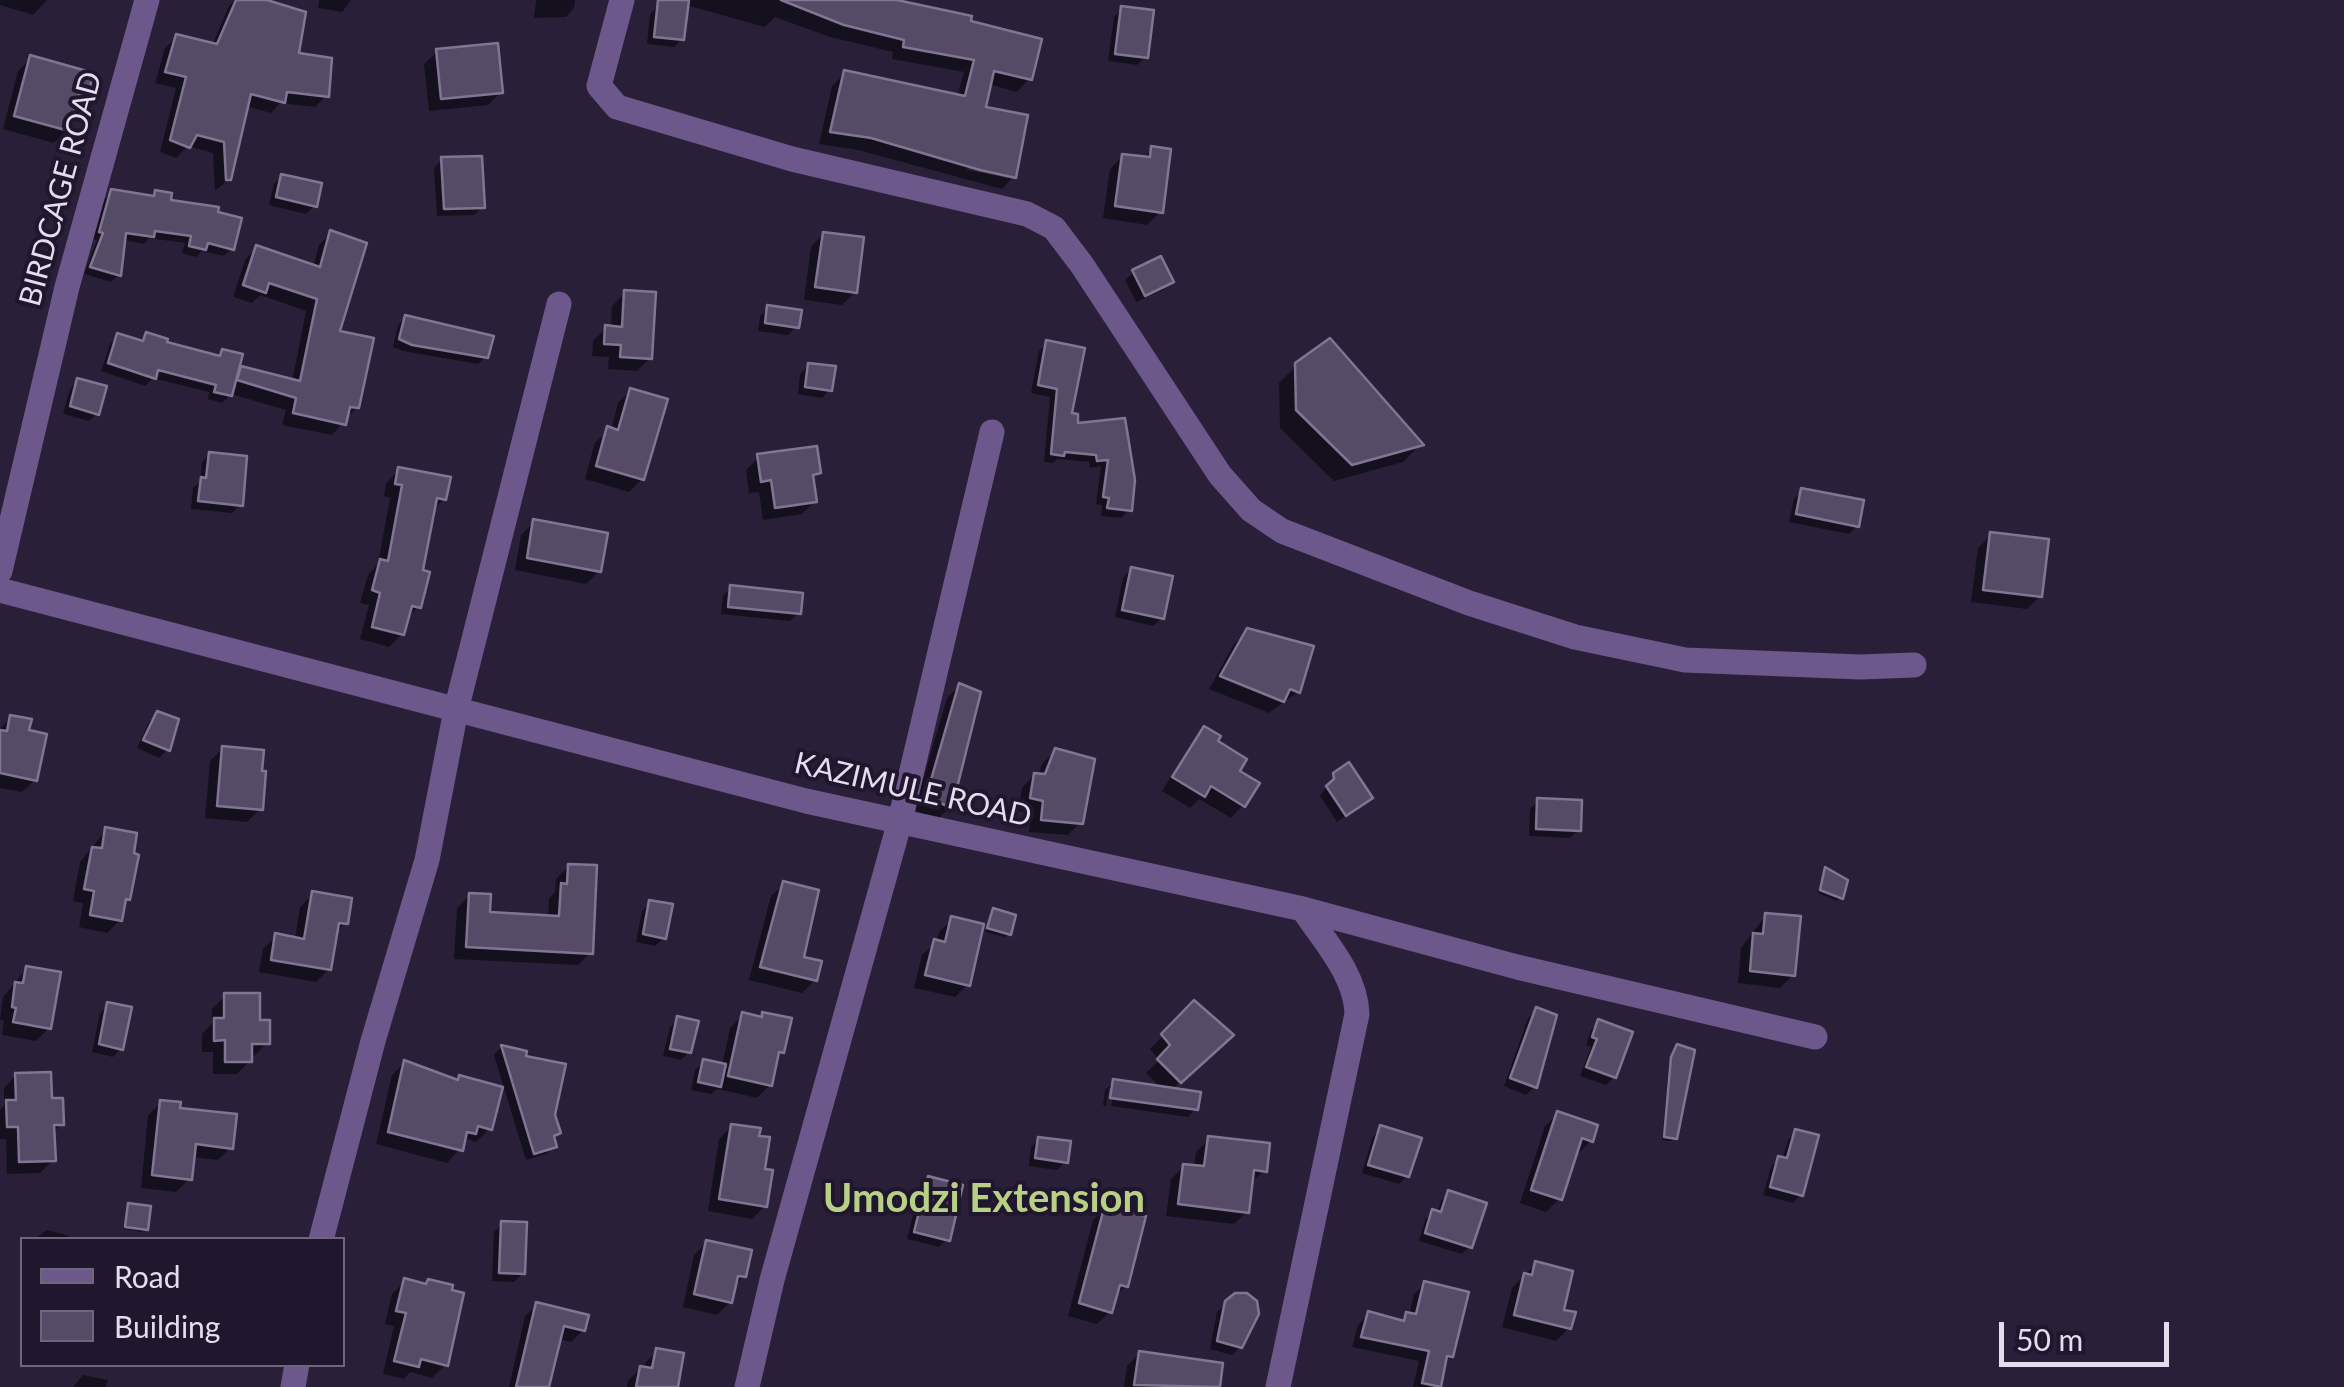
<!DOCTYPE html>
<html>
<head>
<meta charset="utf-8">
<style>
	body { margin:0 }
	#map { position:relative; width:2344px; height:1387px; overflow:hidden; background:#291f38; font-family:Lato,sans-serif }
	canvas { display:block }
	.legend { position:absolute; left:20px; top:1237px; width:325px; height:130px; box-sizing:border-box; background:#20162d; border:2px solid #6e667a; margin:0; padding:12px 18px; list-style:none; font-size:30px; color:#e3ddee }
	.legend li { display:flex; align-items:center; gap:20px; height:50px }
	.legend b { width:50px; border:2px solid #6e667a }
	.scale { position:absolute; left:1999px; top:1322px; width:170px; height:45px; box-sizing:border-box; border:5px solid #e3ddee; border-top:0; padding-left:12px; font-size:30px; line-height:35px; white-space:nowrap; color:#e3ddee; -webkit-text-stroke:8px #20162d; paint-order:stroke }
</style>
</head>
<body>
<div id="map">
<canvas width="2344" height="1387"></canvas>
<ul class="legend">
<li><b style="height:12px;background:#6d588b"></b>Road</li>
<li><b style="height:28px;background:#564b66"></b>Building</li>
</ul>
<div class="scale">50 m</div>
</div>
<script>
const ctx = document.querySelector('canvas').getContext('2d');
ctx.lineJoin = 'round';
function paint(path, color) { ctx.fillStyle = color; ctx.fill(path, 'evenodd'); }
function stroke(path, color, width, dash) { ctx.strokeStyle = color; ctx.lineWidth = width; ctx.lineCap = dash ? 'butt' : 'round'; ctx.setLineDash(dash || []); ctx.stroke(path); }
function label(font, color, halo, rows, align = 'center') {
  ctx.font = font + ' Lato,sans-serif'; ctx.lineWidth = 8; ctx.setLineDash([]); ctx.textBaseline = 'middle'; ctx.strokeStyle = halo; ctx.fillStyle = color; for (const [text, x, y, turn = 0] of rows) {
    ctx.save(); ctx.translate(x, y); ctx.rotate((+turn || 0) * Math.PI / 180); ctx.textAlign = isNaN(turn) ? turn : align; if (halo) ctx.strokeText(text, 0, 0); ctx.fillText(text, 0, 0); ctx.restore();
  }
}
paint(new Path2D(`
	M0,0H47L33,15L0,5Z
	M235,0H259L326,96L315,107L280,103L271,113L245,106L229,179L215,191L213,153L188,146L176,158L160,152L176,88L155,83L165,48L177,37L212,45L229,6Z
	M319,0H351L342,12L318,8Z
	M536,0H575L574,8L566,17L534,18Z
	M686,0H894L968,22L1029,79L1017,92L988,84L982,109L1014,176L1002,189L858,150L819,144L832,86L845,73L957,97L964,72L892,59L893,52L830,37L775,17L765,27L686,5L682,39L674,47L647,44L650,14L658,6ZM968,165L1008,173V178L967,170Z
	M1122,8L1146,57L1137,65L1108,61L1114,17Z
	M437,52L501,92L488,105L429,111L424,64Z
	M31,58L85,96L73,108L67,130L54,143L3,129L18,71Z
	M1152,149L1160,212L1147,225L1103,218L1110,169L1123,156L1142,159Z
	M442,160L483,207L474,215L437,216L434,168Z
	M282,176L314,206L306,214L269,205L274,184Z
	M112,192L151,198L156,193L232,248L224,256L202,251L196,257L182,253L185,243L149,238L144,244L123,240L119,275L111,282L84,274L97,240L93,239L104,200Z
	M331,233L337,333L357,407L332,435L282,425L286,410L231,394L222,403L208,399L209,392L153,378L145,386L101,371L110,344L118,336L139,342L147,335L164,343L217,357L222,352L235,375L242,368L292,382L306,311L260,295L252,303L233,297L245,260L256,248L313,268L319,245Z
	M823,234L855,292L842,305L804,300L811,247Z
	M1134,272L1171,282L1163,290L1136,302L1125,280Z
	M625,293L650,358L637,371L608,369L609,357L592,356L593,341L606,328H611L612,306Z
	M768,308L797,326L788,335L758,331L760,316Z
	M406,317L486,357L478,364L403,351L393,347L398,325Z
	M1047,343L1075,426L1123,420L1129,510L1121,518L1101,516L1102,505L1096,504L1101,466L1090,468L1089,462L1057,459L1053,463L1044,462L1050,397L1031,393L1039,351Z
	M809,365L830,389L822,398L798,394L800,374Z
	M1297,365L1420,445L1403,462L1334,481L1280,428L1279,383Z
	M78,380L97,413L89,421L63,414L70,389Z
	M631,390L642,479L629,492L585,479L595,442L611,430L618,403Z
	M210,454L240,505L232,513L191,509L193,488L200,482L202,462Z
	M759,457L818,472L811,480L815,501L802,514L763,520L759,492L749,493L746,470Z
	M399,470L444,499L432,511L420,572L418,607L406,619L402,634L389,647L360,639L369,605L360,603L368,575L378,564L390,498L384,496L386,483Z
	M1802,490L1857,526L1849,534L1789,522L1794,499Z
	M534,522L599,571L586,584L515,570L521,535Z
	M1991,535L2040,596L2027,609L1971,602L1978,548Z
	M1131,569L1162,618L1153,626L1115,617L1123,578Z
	M731,588L798,613L790,621L721,614L723,596Z
	M1248,631L1298,692L1269,713L1209,689L1234,644Z
	M959,686L950,807L937,820L914,810L947,698Z
	M157,714L167,750L159,758L137,748L149,722Z
	M11,717L26,732L35,780L22,792L0,788V729Z
	M1204,729L1236,772L1243,805L1231,818L1199,799L1190,808L1162,791L1192,742Z
	M223,748L260,809L247,822L205,818L210,761Z
	M1055,751L1081,822L1068,835L1029,832L1031,813L1018,811L1022,788L1034,775L1038,776L1042,764Z
	M1335,775L1362,805L1337,822L1320,796Z
	M1538,801L1578,830L1570,838L1529,836L1530,809Z
	M106,830L128,898L123,904L120,920L107,933L79,927L83,903L73,901L80,862Z
	M569,866L591,952L578,965L454,959L457,908L470,895L487,914L548,918L549,899L555,892L556,879Z
	M1825,870L1841,898L1837,901L1818,893Z
	M784,884L801,959L815,980L802,993L749,980L771,896Z
	M313,894L345,923L335,934L329,969L316,982L259,972L263,949L276,936L295,939L300,907Z
	M650,903L664,938L655,946L636,942L642,911Z
	M993,911L1009,934L1005,937L985,932Z
	M1766,915L1793,975L1780,988L1738,983L1741,948Z
	M952,919L968,984L955,997L914,988L922,955L936,943L939,932Z
	M27,968L49,1028L36,1041L2,1035L4,1020H0L3,997Z
	M225,996L257,1022L267,1043L254,1056H250V1061L237,1074H213V1052H202V1034L212,1023V1009Z
	M1195,1004L1218,1048L1171,1090L1196,1109L1188,1117L1111,1106L1114,1088H1109L1106,1106L1103,1105L1105,1090L1114,1082L1162,1089L1146,1073L1159,1060L1150,1049Z
	M108,1005L121,1048L113,1057L92,1052L100,1013Z
	M1536,1010L1534,1087L1526,1095L1504,1086L1528,1018Z
	M763,1014L782,1051L775,1058L770,1085L757,1098L717,1089L711,1094L691,1090L695,1070L704,1062L722,1066L730,1028L743,1015L759,1019Z
	M678,1019L689,1052L681,1060L663,1056L670,1027Z
	M1599,1022L1614,1077L1606,1085L1580,1076L1591,1047L1586,1045L1591,1030Z
	M1677,1046L1674,1138L1671,1141L1662,1140L1669,1063Z
	M501,1047L524,1053L552,1115L558,1133L552,1138L554,1146L546,1154L526,1160L494,1055Z
	M404,1063L456,1082L460,1078L489,1129L476,1142L468,1139L447,1163L376,1144L392,1075Z
	M16,1075L50,1101L62,1124L52,1133L53,1160L40,1173L7,1174L6,1139H0V1110L4,1106V1088Z
	M161,1103L231,1147L218,1160L192,1157L189,1179L176,1192L141,1188L148,1115Z
	M1558,1114L1590,1141L1578,1154L1575,1153L1559,1199L1546,1212L1520,1203L1545,1126Z
	M732,1126L762,1171L765,1206L752,1219L708,1211L719,1139Z
	M1381,1128L1407,1176L1399,1184L1362,1173L1373,1136Z
	M1796,1132L1801,1194L1793,1203L1763,1195L1771,1167L1779,1158L1782,1159L1788,1140Z
	M1039,1139L1065,1162L1057,1170L1029,1166L1031,1147Z
	M1209,1139L1264,1171L1251,1183L1247,1212L1234,1224L1166,1216L1171,1179L1184,1166L1194,1167L1196,1152Z
	M928,1179L947,1239L939,1247L907,1239L920,1187Z
	M1449,1193L1470,1246L1462,1254L1419,1241L1425,1220L1433,1212L1437,1213L1441,1201Z
	M129,1205L146,1228L142,1232L123,1229Z
	M1106,1207L1126,1286L1114,1298L1110,1312L1097,1324L1068,1316L1093,1220Z
	M502,1224L523,1273L514,1282L492,1281L494,1232Z
	M47,1230L69,1236L68,1240H33Z
	M707,1242L744,1276L733,1287L730,1302L717,1315L683,1307L694,1255Z
	M1536,1264L1569,1328L1556,1341L1502,1327L1512,1288Z
	M405,1281L445,1365L432,1378L410,1372L404,1379L383,1374L394,1326L385,1324L392,1294Z
	M1425,1284L1451,1356L1443,1364L1437,1387H1413L1419,1361L1352,1347L1358,1325L1368,1314L1399,1323L1409,1315L1414,1294Z
	M1226,1303L1240,1347L1232,1355L1210,1349L1217,1312Z
	M537,1305L583,1330L571,1342L558,1339L547,1387H509L525,1316Z
	M657,1351L678,1387H627L628,1381Z
	M1140,1353L1220,1365L1217,1387H1124L1127,1366Z
	M83,1375L108,1380L106,1387H73Z`), '#0007');
const building = new Path2D(`
	M236,0H267L306,12L299,53L332,58L329,97L287,92L285,103L251,94L231,180H226L224,142L197,135L190,148L170,140L186,77L165,72L176,34L217,44Z
	M658,0H689L684,40L654,37Z
	M781,0H897L972,16L971,21L1042,39L1032,80L994,71L986,107L1028,115L1016,178L980,170L871,138L830,132L844,70L965,96L974,60L903,47L904,40L844,25Z
	M1121,6L1154,10L1148,58L1115,54Z
	M498,43L503,93L441,99L436,49Z
	M30,55L94,73L87,97L79,95L69,131L14,116Z
	M1151,146L1171,149L1163,213L1115,206L1122,154L1150,157Z
	M482,156L485,208L444,209L441,157Z
	M281,174L322,183L317,207L276,197Z
	M111,189L154,196L155,190L172,193L171,200L219,207L218,212L242,218L234,250L208,243L206,250L189,246L191,236L155,231L154,237L126,233L121,276L90,267L103,233L99,232Z
	M330,230L367,243L340,331L374,338L359,408L350,407L346,425L293,413L296,398L237,380L241,366L300,381L317,299L269,283L266,293L243,285L256,245L320,267Z
	M823,232L864,237L857,293L815,287Z
	M1161,256L1174,282L1145,296L1132,270Z
	M624,290L656,292L652,359L620,357L621,345L604,344L605,325L622,327Z
	M767,305L802,310L799,328L765,323Z
	M405,315L494,336L488,358L412,345L399,339Z
	M146,332L168,339L167,342L220,356L222,349L243,354L232,396L214,392L216,385L158,370L156,379L108,363L117,333L143,341Z
	M1330,338L1424,445L1352,465L1296,410L1295,363Z
	M1046,340L1085,348L1072,413L1078,414V423L1125,418L1135,480L1132,511L1107,508L1109,498L1103,497L1108,460L1097,461L1096,455L1065,452L1064,456L1051,454L1057,389L1038,385Z
	M808,363L836,366L832,391L805,387Z
	M77,378L107,386L99,415L70,406Z
	M630,388L668,399L644,480L596,466L607,426L618,430Z
	M817,446L821,473L813,475L817,502L775,508L771,480L761,482L757,454Z
	M209,452L247,456L243,506L198,501L201,477L206,478Z
	M398,467L451,477L446,500L437,498L423,570L430,572L421,608L412,606L404,635L372,627L380,593L372,590L380,559L388,561L402,485L395,484Z
	M1801,488L1864,500L1859,527L1796,514Z
	M533,519L608,533L601,572L527,558Z
	M1990,532L2049,539L2042,597L1983,590Z
	M1131,567L1173,576L1164,619L1122,610Z
	M730,585L803,593L801,614L728,607Z
	M1247,628L1314,646L1300,693L1290,689L1284,702L1220,676Z
	M959,683L981,692L952,808L926,797Z
	M157,711L179,719L170,751L143,740Z
	M10,715L32,719L29,730L47,734L37,781L0,773V730L7,731Z
	M1204,726L1221,736L1218,741L1247,759L1240,771L1260,783L1245,807L1211,786L1205,797L1172,777Z
	M222,746L264,750L262,771H266L263,810L217,806Z
	M1055,748L1095,759L1083,824L1041,820L1043,801L1030,798L1034,773L1045,774Z
	M1349,762L1373,798L1346,816L1326,786L1334,779L1333,773Z
	M1537,798L1582,800L1581,831L1536,829Z
	M105,827L137,833L134,853L139,855L130,900L126,899L122,921L90,915L94,891L84,889L92,847L102,848Z
	M568,864L597,865L593,954L466,947L469,893L491,894L490,912L559,916L561,883L567,884Z
	M1825,867L1848,880L1843,899L1820,890Z
	M783,881L819,890L804,957L822,961L817,981L760,967Z
	M312,891L352,898L348,924L339,923L331,970L271,960L275,933L304,939Z
	M649,900L673,904L666,939L643,934Z
	M993,908L1016,915L1011,935L987,928Z
	M1765,913L1801,916L1795,976L1750,971L1753,933L1763,934Z
	M951,916L984,924L970,986L925,975L934,939L945,942Z
	M26,966L61,972L51,1029L13,1022L16,1008L12,1007L15,982L23,983Z
	M224,993H260V1020H270V1044H252V1062H225V1040L214,1041V1018H224Z
	M1194,1000L1234,1035L1181,1083L1157,1059L1170,1045L1161,1034Z
	M107,1002L132,1007L123,1050L99,1044Z
	M1536,1007L1557,1015L1537,1088L1510,1078Z
	M742,1012L762,1017V1012L792,1018L784,1053L779,1052L772,1086L728,1076Z
	M677,1016L699,1021L691,1053L670,1049Z
	M1598,1019L1633,1032L1616,1078L1586,1067L1597,1039L1592,1037Z
	M1677,1044L1695,1050L1677,1139L1664,1137L1671,1057Z
	M501,1045L527,1051L526,1056L566,1064L555,1115L561,1133L554,1136L557,1147L534,1154Z
	M703,1059L726,1064L721,1087L698,1082Z
	M404,1060L458,1080L459,1075L503,1087L492,1130L478,1126L476,1134L467,1132L463,1151L388,1132Z
	M51,1072L52,1098H63L64,1125H54L56,1161L19,1162L18,1127H7L6,1100H16L15,1073Z
	M1113,1079L1201,1092L1198,1110L1110,1098Z
	M160,1100L181,1102L180,1108L237,1114L233,1149L196,1144L192,1180L152,1175Z
	M1557,1111L1598,1125L1593,1142L1582,1138L1562,1200L1531,1190Z
	M731,1124L761,1128L759,1136L770,1137L765,1169L773,1170L767,1207L719,1199Z
	M1380,1125L1422,1138L1409,1177L1368,1165Z
	M1795,1129L1819,1135L1803,1196L1770,1187L1778,1156L1787,1158Z
	M1208,1136L1270,1143L1267,1172L1254,1170L1249,1213L1178,1204L1183,1164L1204,1166Z
	M1038,1137L1071,1141L1068,1163L1035,1158Z
	M928,1176L963,1185L950,1241L914,1232Z
	M1448,1190L1487,1203L1472,1248L1425,1233L1432,1209L1441,1212Z
	M128,1203L151,1206L148,1230L125,1227Z
	M1105,1204L1146,1216L1128,1287L1120,1285L1112,1313L1079,1303Z
	M501,1221L527,1222L525,1274L499,1273Z
	M706,1240L752,1250L746,1277L738,1276L732,1303L694,1294Z
	M1535,1261L1573,1271L1564,1310L1576,1312L1571,1329L1514,1315L1524,1273L1532,1275Z
	M404,1278L426,1284L428,1279L453,1285L452,1290L464,1293L448,1366L421,1359L419,1367L394,1361L406,1313L396,1311Z
	M1424,1281L1469,1292L1453,1357L1447,1356L1441,1387L1422,1383L1429,1351L1361,1337L1368,1311L1404,1321L1406,1312L1416,1314Z
	M1235,1293H1247L1257,1301L1259,1314L1242,1348L1217,1341L1225,1301Z
	M536,1302L589,1315L585,1331L564,1326L549,1387H516Z
	M656,1348L684,1353L678,1387H636L640,1366L652,1368Z
	M1139,1351L1223,1363L1220,1387L1134,1385Z`);
paint(building, '#564b66');
stroke(building, '#807592', 2.5);
stroke(new Path2D(`
	M622,0L599,86L617,107L792,159L1027,214L1054,228L1082,265L1220,475L1251,510L1282,531L1469,603L1575,637L1685,660L1860,667L1914,665
	M0,571L67,287L147,0
	M0,590L806,801L1303,909L1517,967L1815,1037
	M321,1240L373,1041L427,860L456,710L559,304
	M293,1387L297,1364
	M747,1387L772,1280L900,821L992,432
	M1278,1387L1357,1014C1356,975 1325,942 1303,909`), '#6d588b', 25);
label('30px', '#e3ddee', '#20162d', [
	["BIRDCAGE ROAD",61,189,-75],
	["KAZIMULE ROAD",913,790,13]
]);
label('bold 40px', '#b8d086', '#20162d', [
	["Umodzi Extension",984,1199]
]);
</script>
</body>
</html>
